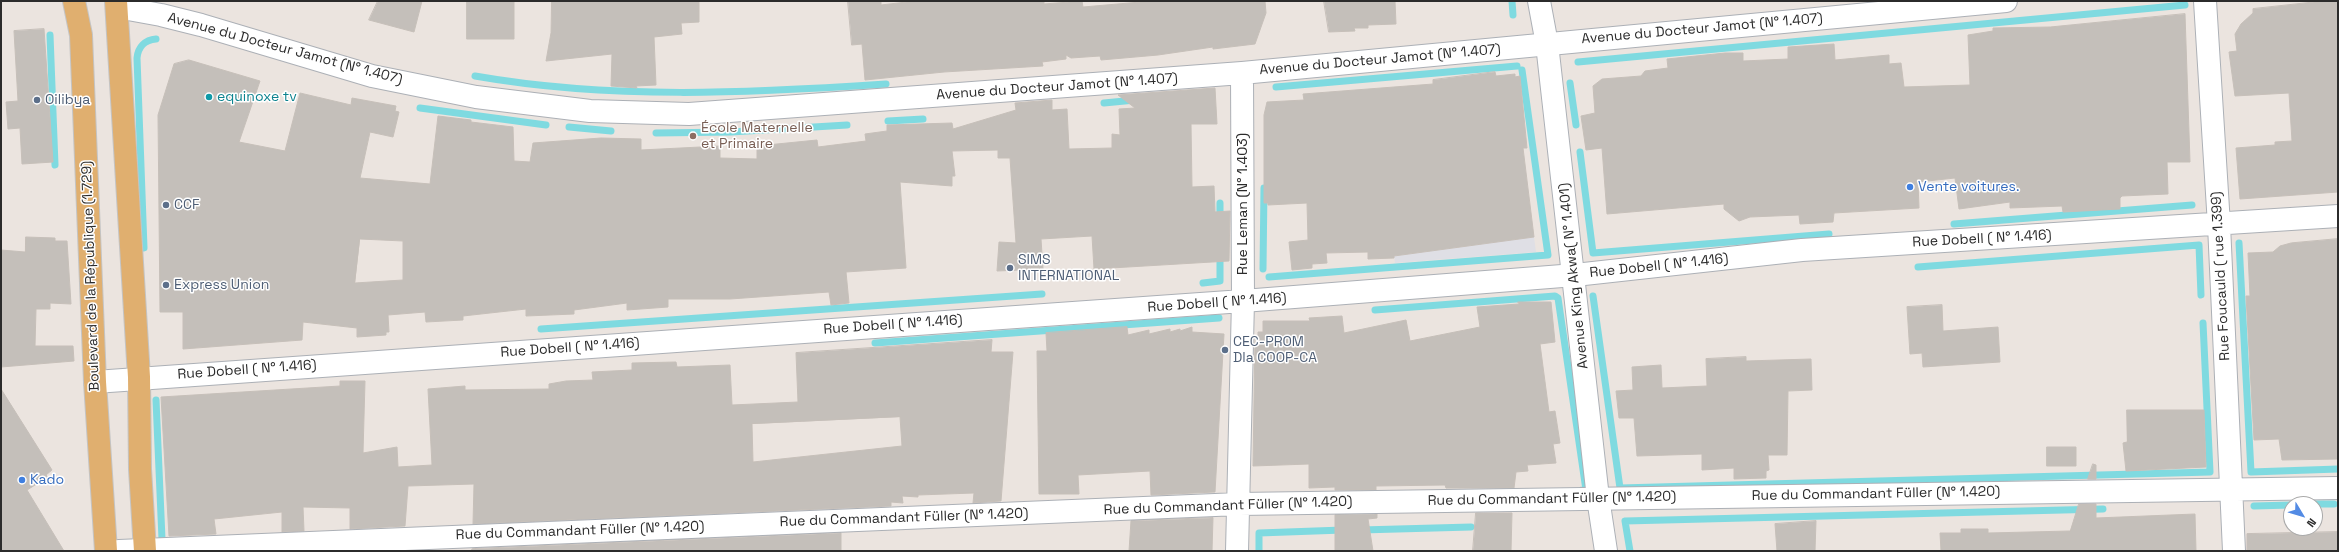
<!DOCTYPE html>
<html>
<head>
<meta charset="utf-8">
<style>
	body { margin:0 }
	#map { position:relative; width:2339px; height:552px; overflow:hidden; background:#ebe4df; font-family:"Space Grotesk",sans-serif }
	canvas { display:block }
	.frame { position:absolute; inset:0; border:2px solid #2b2b2b; pointer-events:none }
	.north { position:absolute; left:2283px; top:496px; width:40px; height:40px; box-sizing:border-box; background:#fff; border:1px solid #aaa; border-radius:50%; rotate:128deg; font-size:11px; font-weight:700; line-height:16px; text-align:center; color:#2b2b2b }
	.north::after { content:''; display:block; margin:auto; width:14px; height:18px; background:#538be4; clip-path:polygon(50% 0,100% 100%,50% 72%,0 100%) }
</style>
</head>
<body>
<div id="map">
<canvas width="2339" height="552"></canvas>
<div class="frame"></div>
<div class="north">N</div>
</div>
<script>
const ctx = document.querySelector('canvas').getContext('2d');
ctx.lineJoin = 'round';
function paint(path, color) { ctx.fillStyle = color; ctx.fill(path, 'evenodd'); }
function stroke(path, color, width, dash) { ctx.strokeStyle = color; ctx.lineWidth = width; ctx.lineCap = dash ? 'butt' : 'round'; ctx.setLineDash(dash || []); ctx.stroke(path); }
function label(font, color, halo, rows, align = 'center') {
  ctx.font = font + ' "Space Grotesk",sans-serif'; ctx.lineWidth = 3; ctx.setLineDash([]); ctx.textBaseline = 'middle'; ctx.strokeStyle = halo; ctx.fillStyle = color; for (const [text, x, y, turn = 0] of rows) {
    ctx.save(); ctx.translate(x, y); ctx.rotate((+turn || 0) * Math.PI / 180); ctx.textAlign = isNaN(turn) ? turn : align; if (halo) ctx.strokeText(text, 0, 0); ctx.fillText(text, 0, 0); ctx.restore();
  }
}
paint(new Path2D(`
	M1534,237L1536,252L1395,263L1394,256Z`), '#dfdfe5');
stroke(new Path2D(`
	M1512,1L1513,15
	M50,35L55,165
	M1578,62L2185,5
	M475,76C612,100 749,93 886,84
	M1570,83L1576,125
	M1276,87L1517,66
	M1104,103L1135,100
	M420,108L546,125
	M888,121L923,119
	M569,127L611,131
	M656,133L731,132L847,125
	M1580,152L1593,253L1829,234
	M1220,220V203
	M1954,224L2192,205
	M2239,243L2251,472L2338,469
	M144,248L137,58C138,47 145,40 156,39
	M1918,267L2199,245L2201,295
	M1263,269L1264,188
	M1269,277L1548,255L1522,70
	M1203,283L1220,281V253
	M1593,296L1620,488L2210,472L2203,323
	M1375,310L1555,296L1558,298L1586,490H1582
	M541,329L1042,294
	M875,343L1219,318
	M156,400L162,539
	M2315,504H2334
	M2254,506L2291,505
	M1361,530L1471,527
	M1259,551V533L1343,530
	M1630,551L1625,521L2103,509`), '#7fdae0', 7);
const building = new Path2D(`
	M378,1H422L414,32L369,20Z
	M467,1H514V39H467Z
	M552,1H699V22L681,23L682,34L654,37L656,85L636,86L637,88L611,86L612,54L546,61L551,33Z
	M848,1H881V5L915,1H1044V4L1082,1L1083,7L1152,1H1265L1266,13L1255,44L1213,49V47L1158,55L1101,60L1100,56L1071,58L1066,55V59L1042,62L1043,66L944,72L865,80L862,44L852,45Z
	M1324,1H1395L1396,24L1368,25V28H1354L1355,31L1329,32Z
	M2323,1H2338V192L2240,199L2236,148L2275,145V142L2292,141L2289,93L2235,96L2229,52L2237,51L2235,34L2241,24L2253,13V9Z
	M2185,14L2190,162H2167L2168,194L2122,196L2120,198V209L2063,212L2062,206L2010,208V202L1959,209L1955,178L1918,182L1919,208L1834,213L1833,222L1800,224L1799,215L1750,217L1739,221L1724,209V204L1607,214L1602,148L1586,150L1581,116L1595,113L1593,86L1602,79L1641,76L1645,71L1668,68L1667,59L1725,53H1743V61L1788,59V47L1834,44L1835,60L1889,55V64L1901,63L1904,87L1970,85L1968,35L1993,31V28L2050,27Z
	M44,29L53,162L22,164L20,128L8,129L6,102L18,101L14,31Z
	M189,60L260,81L239,142L285,151L300,93L351,105L352,98L396,106L395,111L399,112L393,137L370,132L360,178L430,184L438,116L471,120V122L513,127L514,161L530,162L533,143L601,138L641,139V150L720,146V158L757,159V146L817,140L818,147L866,141L865,134L887,131V125L952,123L953,129L1016,110L1015,103L1052,100V110L1067,109L1069,149L1112,148V134L1120,135L1119,109L1135,108L1118,95L1215,88L1217,124H1191L1192,187L1214,186L1215,212L1230,211L1229,261L1094,269L1092,236L1041,239L1043,269L997,271L999,242L1016,243L1010,158H998V150L952,151L955,176H952V186L900,182L906,268L846,272L849,303L831,305L829,292L730,299H668V307L627,310V303L574,310V314L526,316V309L463,316V320L426,322L425,312L388,315L389,332H386V335L357,337V328L303,322L302,340L183,349V312H160L158,115L174,64ZM360,239L403,241V280L355,283Z
	M1495,72L1496,76L1515,74V77L1520,76L1527,148H1523L1534,237L1394,256V258L1368,259V252L1326,253L1327,263L1312,264V268L1292,270L1289,242L1308,240L1307,203L1268,205V203H1264V115L1267,102L1304,100L1303,94L1433,84V80Z
	M26,237L55,238V241H67L71,304L50,303V309H36L35,346H73L74,361L1,367V250L25,252Z
	M2338,239V459L2282,460L2279,439L2254,440L2246,296H2250L2248,253L2273,252L2280,246L2291,243Z
	M1518,302H1551L1555,342L1540,344L1549,412L1555,411L1560,443L1553,444L1556,463L1527,465L1528,471L1516,472L1514,488H1446L1445,485L1376,486V490H1335V487L1309,488V464L1253,466L1255,336H1258V332H1263V321H1310L1309,318L1342,316L1344,333L1406,320L1410,341L1480,327L1477,307L1519,304Z
	M1942,305L1943,331L1998,327L2000,362L1923,367L1922,353L1910,354L1907,307Z
	M1127,327L1128,335L1149,330V334L1170,329V332L1180,329V331L1192,327V332L1224,334L1215,492L1151,495L1150,471L1078,475L1079,494H1039L1037,351H1047L1046,333Z
	M992,340L991,352H1013L1001,501L973,503L974,493L918,495V497L902,496L903,503L891,502V506L473,524L474,484L408,486L405,526L350,529V508L303,507L304,531L282,532V512L214,519L216,534L169,536L161,397L340,386V381H365L363,453L397,447L398,467L432,465L428,389L465,386V390L549,389V384L566,381L593,380L592,372L632,370V363L676,362L677,367L730,365L732,405L798,402L796,353ZM900,417L902,446L753,462L752,424Z
	M1746,357V361L1811,359L1812,390L1788,391L1787,455H1768L1769,470L1766,471V478L1734,479V468L1702,470V454L1637,456L1634,418H1619L1616,391L1633,390L1632,367L1661,365L1662,388L1707,386L1706,359Z
	M1,389L52,470L46,475L48,477L27,490L64,551H1Z
	M2127,410H2204L2206,467L2126,471L2123,443L2127,442Z
	M2047,447H2076V466H2047Z
	M2093,464L2096,465V479H2088Z
	M2079,504H2096V518L2195,514L2196,551H1941L1940,533H1961V529H1988V533L2070,531Z
	M1476,513H1512L1511,551H1473Z
	M1377,514V518L1368,519L1373,551H1335V515Z
	M1213,518L1212,551H1129L1131,521Z
	M1816,521L1815,551H1777L1775,524Z
	M2338,532V551H2247V534Z
	M841,533V551H471L472,549Z`);
paint(building, '#c4bfba');
stroke(building, '#c6bfb9', 1);
const minor = new Path2D(`
	M2205,1L2219,225L2234,551
	M117,7L161,15L201,25L372,76L476,97L590,111L689,114L1242,73L2006,1
	M95,382L1243,301L1575,275L1802,250L2338,216
	M119,551L1239,504L2338,488
	M1237,551L1243,301L1242,73`);
const tertiary = new Path2D(`
	M1539,1L1547,44L1598,498L1606,551`);
const primary = new Path2D(`
	M74,1L81,35L95,382L106,551
	M116,1L139,377L140,469L145,551`);
stroke(minor, '#acb0b6', 24);
stroke(tertiary, '#acb0b6', 24);
stroke(primary, '#c4c4c4', 24);
stroke(minor, '#fff', 22);
stroke(tertiary, '#fff', 22);
stroke(primary, '#e0af6f', 22);
for (const [x, y, r, color] of [
	[209,97,4,"#0f9aa8"],
	[37,100,4,"#5c6f8a"],
	[693,136,4,"#8d6e63"],
	[1910,187,4,"#3f7fe0"],
	[166,205,4,"#5c6f8a"],
	[1010,268,4,"#5c6f8a"],
	[166,285,4,"#5c6f8a"],
	[1225,350,4,"#5c6f8a"],
	[22,480,4,"#3f7fe0"]
]) { const dot = new Path2D(); dot.arc(x, y, r, 0, 2 * Math.PI); ctx.fillStyle = color; ctx.fill(dot); stroke(dot, '#fff', 1.5); }
label('14px', '#2b2b2b', '#fff', [
	["Avenue du Docteur Jamot (N° 1.407)",1702,29,-5],
	["Avenue du Docteur Jamot (N° 1.407)",285,49,15],
	["Avenue du Docteur Jamot (N° 1.407)",1380,60,-5],
	["Avenue du Docteur Jamot (N° 1.407)",1057,87,-4],
	["Rue Leman (N° 1.403)",1243,204,-90],
	["Rue Dobell ( N° 1.416)",1982,239,-3],
	["Rue Dobell ( N° 1.416)",1659,266,-6],
	["Boulevard de la République (1.729)",91,276,-92],
	["Avenue King Akwa( N° 1.401)",1574,276,-96],
	["Rue Foucauld ( rue 1.399)",2221,276,-93],
	["Rue Dobell ( N° 1.416)",1217,303,-4],
	["Rue Dobell ( N° 1.416)",893,325,-4],
	["Rue Dobell ( N° 1.416)",570,348,-4],
	["Rue Dobell ( N° 1.416)",247,370,-4],
	["Rue du Commandant Füller (N° 1.420)",1876,494,-1],
	["Rue du Commandant Füller (N° 1.420)",1552,499,-1],
	["Rue du Commandant Füller (N° 1.420)",1228,506,-2],
	["Rue du Commandant Füller (N° 1.420)",904,518,-2],
	["Rue du Commandant Füller (N° 1.420)",580,531,-2]
]);
label('14px', '#0d838f', '#fff', [
	["equinoxe tv",217,97]
], 'left');
label('14px', '#4e5e75', '#fff', [
	["Oilibya",45,100],
	["CCF",174,205],
	["SIMS",1018,260],
	["INTERNATIONAL",1018,276],
	["Express Union",174,285],
	["CEC-PROM",1233,342],
	["Dla COOP-CA",1233,358]
], 'left');
label('14px', '#785e54', '#fff', [
	["École Maternelle",701,128],
	["et Primaire",701,144]
], 'left');
label('14px', '#366cbe', '#fff', [
	["Vente voitures.",1918,187],
	["Kado",30,480]
], 'left');
</script>
</body>
</html>
